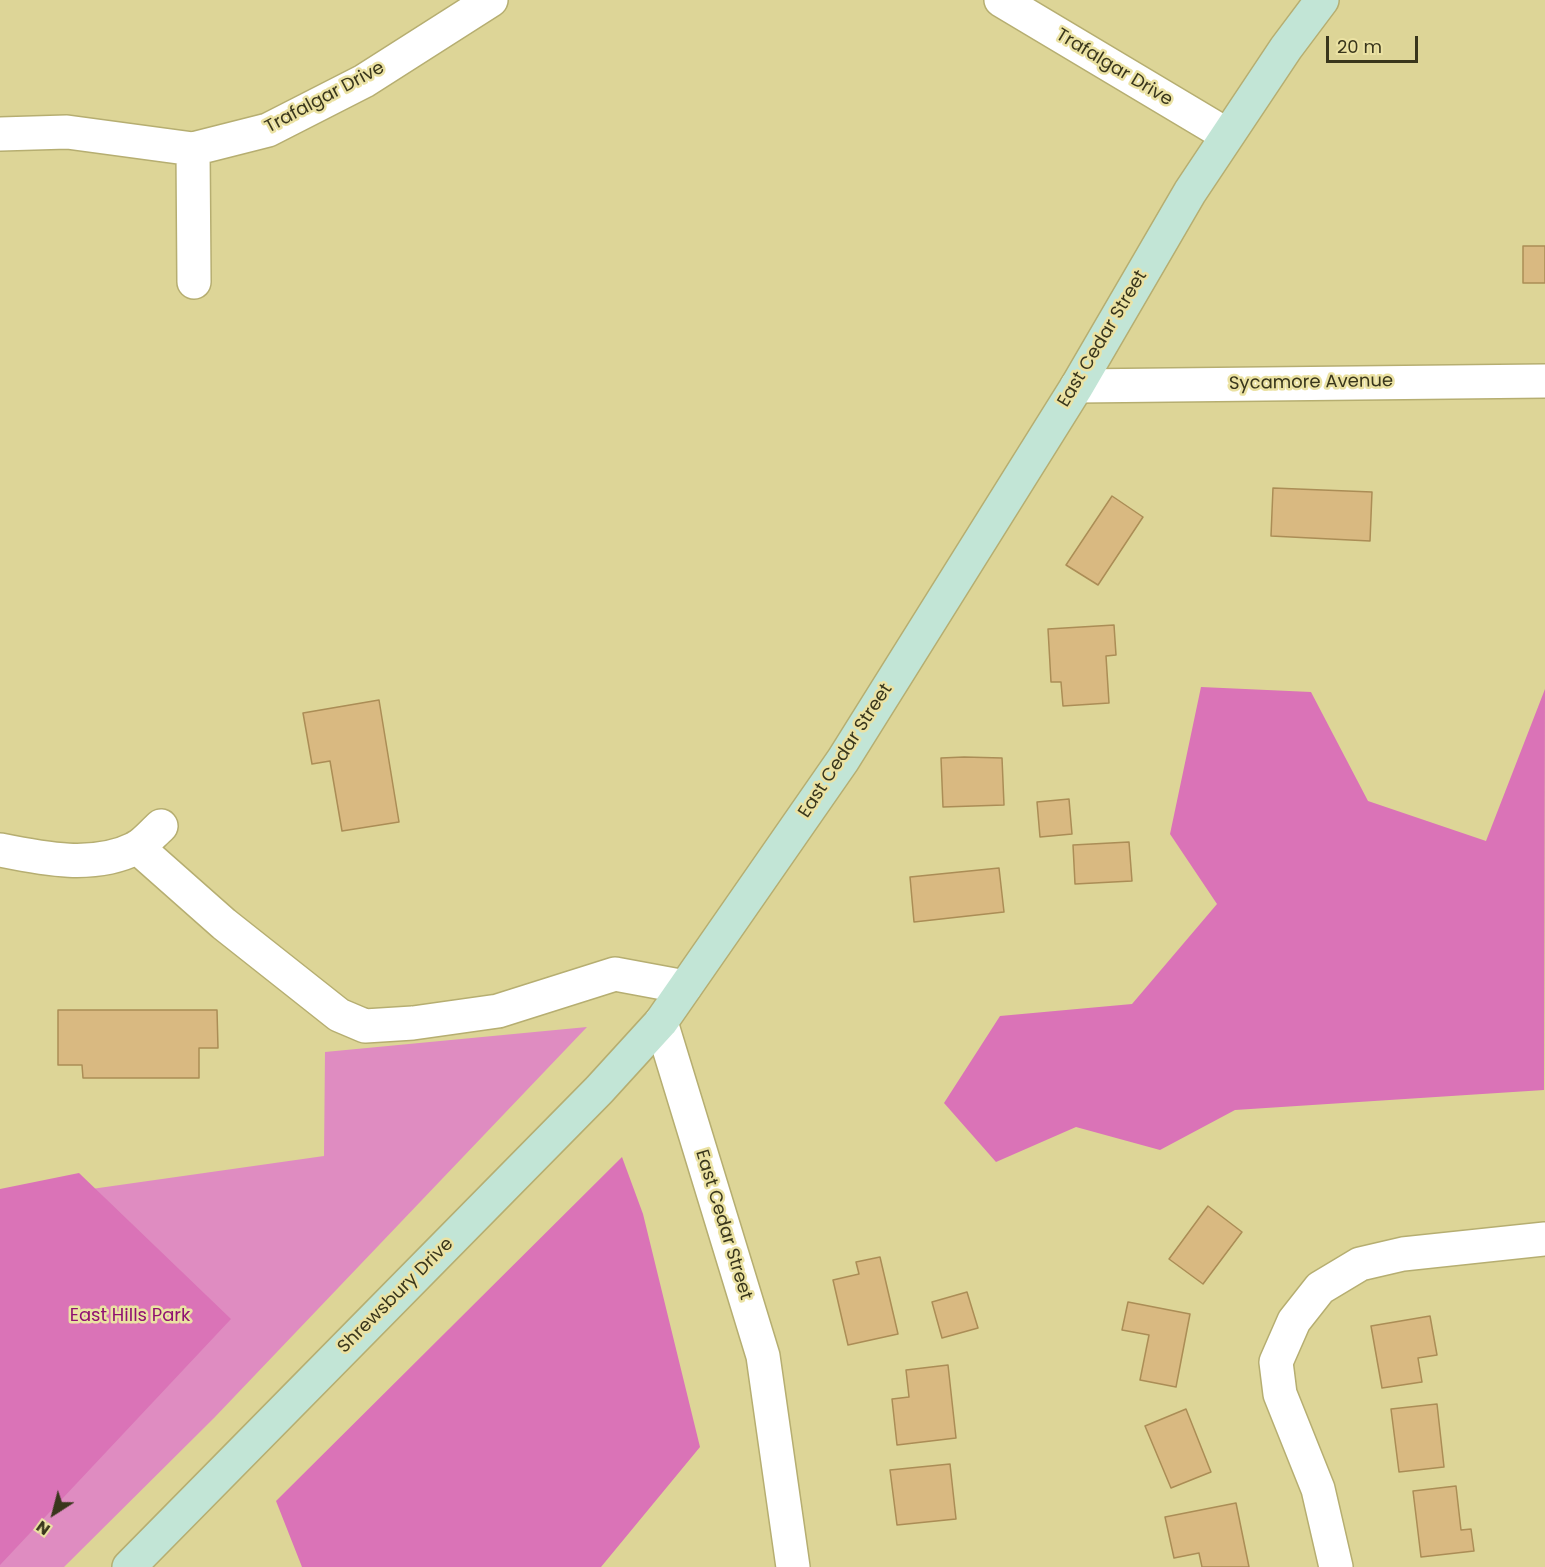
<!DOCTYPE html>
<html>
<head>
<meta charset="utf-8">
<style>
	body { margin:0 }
	#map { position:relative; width:1545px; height:1567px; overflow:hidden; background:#ddd597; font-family:Poppins,sans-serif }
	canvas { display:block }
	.north { position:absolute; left:24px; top:1483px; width:60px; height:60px; -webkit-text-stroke:4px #ebe2a3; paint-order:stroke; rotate:216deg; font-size:16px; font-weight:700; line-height:24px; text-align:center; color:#39361c }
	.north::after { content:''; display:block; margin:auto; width:21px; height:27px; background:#39361c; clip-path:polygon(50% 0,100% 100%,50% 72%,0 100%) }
	.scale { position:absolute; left:1326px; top:36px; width:92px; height:27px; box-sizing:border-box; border:3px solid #39361c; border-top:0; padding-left:8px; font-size:18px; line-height:21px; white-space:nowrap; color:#39361c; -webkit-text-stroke:4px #ebe2a3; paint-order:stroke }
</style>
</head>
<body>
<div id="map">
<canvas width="1545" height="1567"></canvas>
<div class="north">N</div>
<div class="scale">20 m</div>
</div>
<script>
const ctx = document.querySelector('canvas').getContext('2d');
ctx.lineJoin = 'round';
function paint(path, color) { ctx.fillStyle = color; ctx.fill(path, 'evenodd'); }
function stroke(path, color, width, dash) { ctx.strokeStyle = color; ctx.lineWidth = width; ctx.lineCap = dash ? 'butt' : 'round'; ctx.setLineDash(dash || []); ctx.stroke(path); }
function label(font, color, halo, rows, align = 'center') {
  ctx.font = font + ' Poppins,sans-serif'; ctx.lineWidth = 5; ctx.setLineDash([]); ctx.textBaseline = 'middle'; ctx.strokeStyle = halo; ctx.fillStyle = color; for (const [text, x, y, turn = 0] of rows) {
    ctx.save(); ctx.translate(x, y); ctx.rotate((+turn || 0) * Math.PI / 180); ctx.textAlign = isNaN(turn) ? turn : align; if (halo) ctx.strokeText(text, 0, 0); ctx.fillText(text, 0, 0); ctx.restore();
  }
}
paint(new Path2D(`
	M587,1027L214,1418L64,1567H0V1202L324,1156L325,1052Z`), '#df8cc1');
paint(new Path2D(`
	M1201,687L1311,692L1368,801L1486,841L1545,689L1544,1090L1235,1110L1160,1150L1076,1127L996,1162L944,1103L1000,1016L1132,1004L1217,904L1170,834Z
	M622,1157L643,1214L700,1447L601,1567H302L276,1501Z
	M79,1173L231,1319L0,1565V1189Z`), '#da73b7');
const building = new Path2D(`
	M1523,246H1545V283H1523Z
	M1273,488L1372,492L1370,541L1271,536Z
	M1112,496L1143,517L1098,585L1066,565Z
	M1114,625L1116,655L1106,656L1109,703L1063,706L1061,682H1051L1048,629Z
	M379,700L399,822L342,831L330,761L312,764L303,713Z
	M964,757L1002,758L1004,805L943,807L941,758Z
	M1069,799L1072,834L1040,837L1037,802Z
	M1129,842L1132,881L1075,884L1073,845Z
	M999,868L1004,912L914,922L910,877Z
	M58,1010H217L218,1048H199V1078H83L82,1065H58Z
	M1208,1206L1242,1232L1203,1284L1169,1259Z
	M880,1257L898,1334L848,1345L833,1280L859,1274L856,1262Z
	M967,1292L978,1328L942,1338L932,1302Z
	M1128,1302L1190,1314L1176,1387L1140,1380L1149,1335L1122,1330Z
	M1430,1316L1437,1355L1418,1358L1422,1382L1382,1388L1371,1326Z
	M948,1365L956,1438L897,1445L892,1399L909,1397L906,1370Z
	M1437,1404L1444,1467L1399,1472L1391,1409Z
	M1186,1409L1211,1472L1171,1488L1145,1426Z
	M950,1464L956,1519L897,1525L890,1470Z
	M1456,1486L1461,1530L1471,1529L1474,1551L1421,1557L1413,1491Z
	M1236,1503L1249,1567H1202L1199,1553L1174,1558L1165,1517Z`);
paint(building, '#d9b981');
stroke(building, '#ab8d56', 1.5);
const minor = new Path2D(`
	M1001,0L1227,135
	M0,134L67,132L193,149L268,130L364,81L491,0
	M193,149L194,282
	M1077,386L1545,381
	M137,847L224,924L339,1015L365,1026L413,1023L498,1011L615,974L685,987
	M0,850C44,859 94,869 136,848C145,843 153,833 161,826
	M1336,1567L1318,1489L1280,1394L1276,1362L1294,1321L1320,1288L1360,1264L1403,1254L1545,1239`);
const tertiary = new Path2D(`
	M661,1022L763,1356L793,1567`);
const secondary = new Path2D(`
	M129,1567L599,1090L661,1022L843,760L1077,386L1190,192L1286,48L1322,0`);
stroke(minor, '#b6ae71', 36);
stroke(tertiary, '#b6ae71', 36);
stroke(secondary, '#b6ae71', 36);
stroke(minor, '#fff', 33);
stroke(tertiary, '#fff', 33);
stroke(secondary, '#c2e5d6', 33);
label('18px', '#39361c', '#ebe2a3', [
	["Trafalgar Drive",1114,68,31],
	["Trafalgar Drive",325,98,-28],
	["East Cedar Street",1103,339,-59],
	["Sycamore Avenue",1311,383,-1],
	["East Cedar Street",846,751,-57],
	["East Cedar Street",723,1225,73],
	["Shrewsbury Drive",396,1296,-45]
]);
label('18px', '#901171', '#ebe2a3', [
	["East Hills Park",130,1316]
]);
</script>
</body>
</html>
